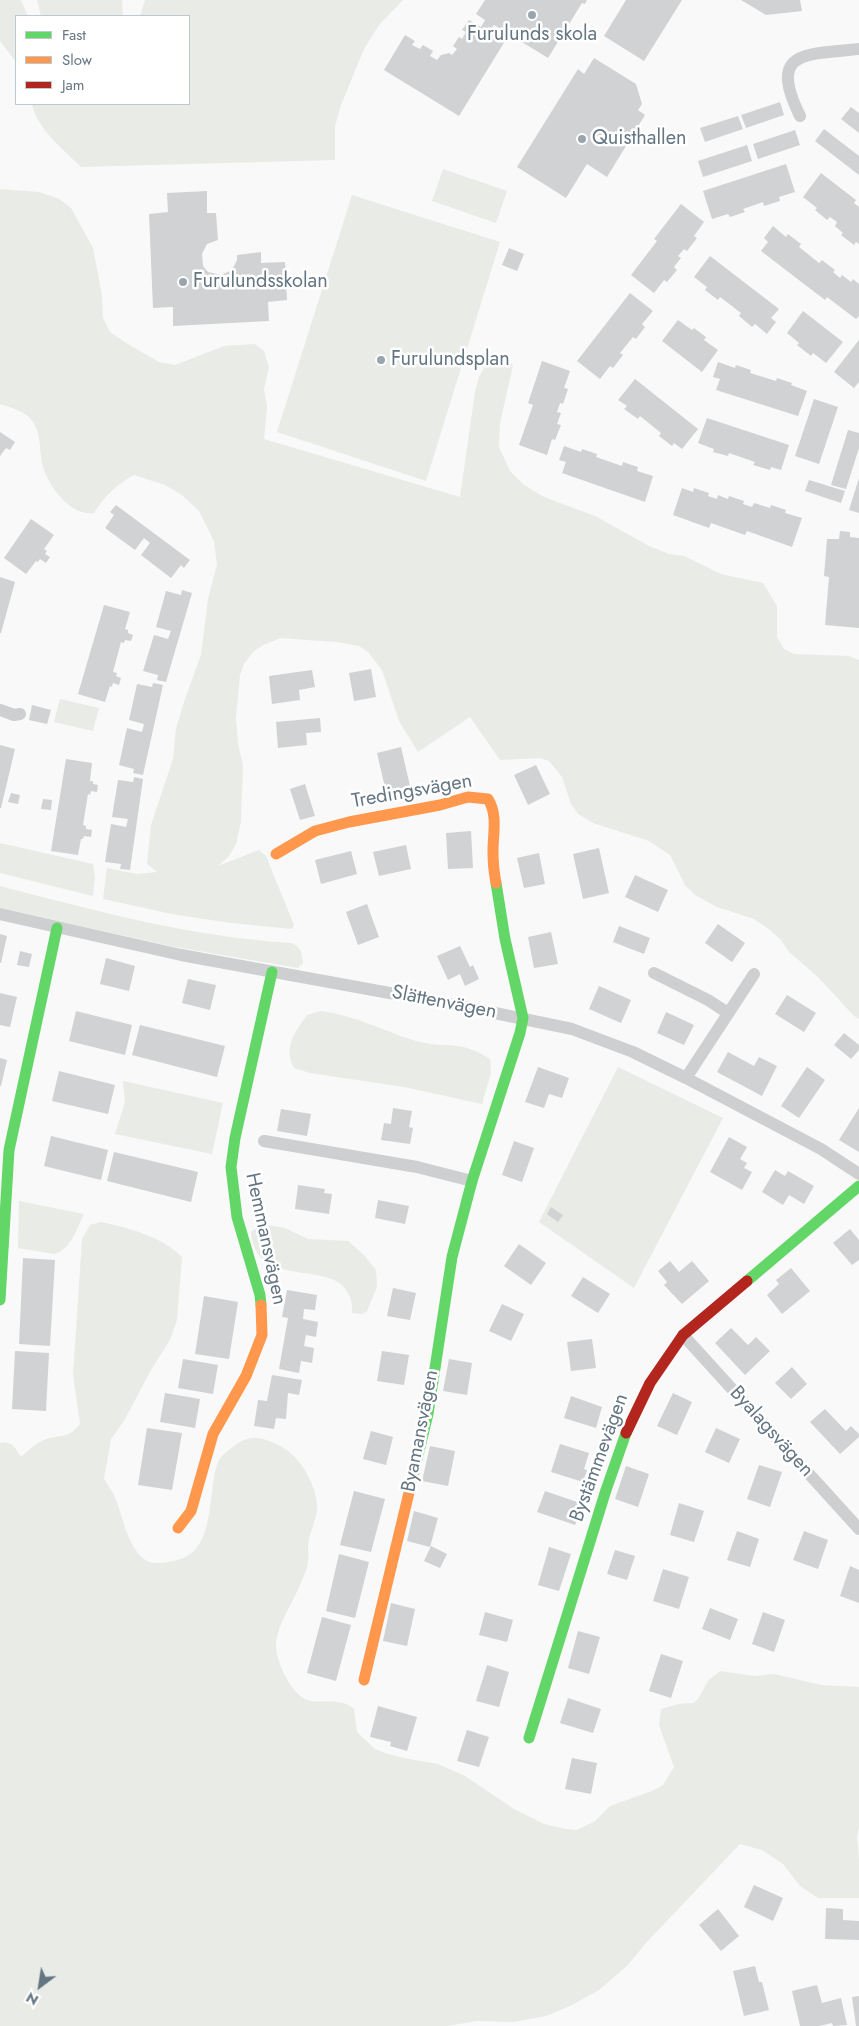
<!DOCTYPE html>
<html>
<head>
<meta charset="utf-8">
<style>
	body { margin:0 }
	#map { position:relative; width:859px; height:2026px; overflow:hidden; background:#f9f9f9; font-family:Jost,sans-serif }
	canvas { display:block }
	.legend { position:absolute; left:15px; top:15px; width:175px; height:90px; box-sizing:border-box; background:#fff; border:1px solid #c1c8cd; margin:0; padding:6px 9px; list-style:none; font-size:15px; color:#657683 }
	.legend li { display:flex; align-items:center; gap:10px; height:25px }
	.legend b { width:25px; border:1px solid #c1c8cd }
	.north { position:absolute; left:15px; top:1961px; width:50px; height:50px; -webkit-text-stroke:4px #fff; paint-order:stroke; rotate:211deg; font-size:14px; font-weight:700; line-height:20px; text-align:center; color:#657683 }
	.north::after { content:''; display:block; margin:auto; width:18px; height:22px; background:#657683; clip-path:polygon(50% 0,100% 100%,50% 72%,0 100%) }
</style>
</head>
<body>
<div id="map">
<canvas width="859" height="2026"></canvas>
<ul class="legend">
<li><b style="height:6px;background:#63d668"></b>Fast</li>
<li><b style="height:6px;background:#ff974d"></b>Slow</li>
<li><b style="height:6px;background:#b3261e"></b>Jam</li>
</ul>
<div class="north">N</div>
</div>
<script>
const ctx = document.querySelector('canvas').getContext('2d');
ctx.lineJoin = 'round';
function paint(path, color) { ctx.fillStyle = color; ctx.fill(path, 'evenodd'); }
function stroke(path, color, width, dash) { ctx.strokeStyle = color; ctx.lineWidth = width; ctx.lineCap = dash ? 'butt' : 'round'; ctx.setLineDash(dash || []); ctx.stroke(path); }
function label(font, color, halo, rows, align = 'center') {
  ctx.font = font + ' Jost,sans-serif'; ctx.lineWidth = 5; ctx.setLineDash([]); ctx.textBaseline = 'middle'; ctx.strokeStyle = halo; ctx.fillStyle = color; for (const [text, x, y, turn = 0] of rows) {
    ctx.save(); ctx.translate(x, y); ctx.rotate((+turn || 0) * Math.PI / 180); ctx.textAlign = isNaN(turn) ? turn : align; if (halo) ctx.strokeText(text, 0, 0); ctx.fillText(text, 0, 0); ctx.restore();
  }
}
paint(new Path2D(`
	M0,0H21L28,16H16V62L0,41Z
	M37,0H122L123,16H41Z
	M145,0H403L379,25L364,49L341,105L335,126V160L81,167C63,149 37,129 32,104H189V16H140Z
	M443,169L507,191L496,223L432,201Z
	M0,189L39,192L59,199L71,208L93,248L102,295L103,318L110,332L131,346L159,362L175,365L224,346L255,344L264,351L269,367L264,389L267,407L264,439L460,497L475,392L479,377L489,359L502,356L513,365L500,423L499,447L510,471L524,485L544,497L595,516L649,546L669,554L684,556L721,574L763,583L777,606V637L784,649L794,654L849,656L859,660V1019L854,1016L818,977L789,952L781,940L770,930L754,919L717,907L695,895L685,885L670,855L649,841L593,823L578,814L571,804L562,777L549,761L540,758L500,760L470,717L418,752L399,721L382,670L368,652L359,646L337,642L306,640L281,638L263,645L253,652L244,664L240,675L236,718L238,744L243,765L241,822L236,844L229,856L218,866L259,850L266,856L294,925L292,929L231,923L172,914L103,899L107,868L137,874L157,872L147,864L151,825L173,759L176,728L186,696L201,655L208,599L217,565L214,541L199,511L182,495L165,485L134,475C116,485 105,495 94,513C70,516 50,488 43,467C39,453 42,436 33,422C26,411 12,408 0,404Z
	M352,195L500,242L426,481L277,432Z
	M60,699L99,708L93,731L54,722Z
	M0,843L93,864L95,877L93,896L0,873Z
	M0,886C96,911 192,937 291,943C301,947 302,953 303,963L298,968L175,947L0,908Z
	M321,1011C357,1016 383,1031 416,1041C445,1049 460,1039 490,1059L491,1073L482,1104L404,1087L310,1073L294,1068C283,1048 295,1032 307,1015Z
	M618,1067L723,1118L634,1288L539,1222Z
	M123,1081L223,1103L212,1154L115,1134L125,1102Z
	M19,1201L84,1214C77,1228 71,1250 54,1254L18,1248Z
	M101,1222C129,1228 161,1236 182,1257L177,1320L170,1340L151,1370L124,1421L111,1439L104,1479C107,1484 111,1489 114,1495C123,1515 126,1544 144,1559C151,1565 165,1563 173,1561C218,1554 206,1494 218,1462C221,1455 231,1448 237,1444C251,1433 268,1439 282,1447C301,1457 319,1489 317,1511C315,1522 310,1532 308,1544C308,1550 309,1556 308,1562C307,1570 302,1580 299,1587C292,1605 275,1628 276,1647C277,1662 287,1683 298,1694C314,1710 336,1693 354,1709L357,1732L375,1749L388,1754L409,1759L438,1764L465,1776L514,1809L544,1824L565,1829L577,1830L595,1821L610,1806L652,1791L663,1785L674,1767L659,1725L661,1709L678,1704L693,1703L698,1699L708,1681L720,1671L755,1676L774,1674L821,1685L859,1687V1827L857,1836L859,1859V1898H818L800,1886L783,1864L762,1850L740,1844L645,1944L628,1965L599,1990L572,2005L546,2016L514,2022L476,2021L448,2026H0V1443C12,1440 16,1449 21,1457C28,1450 35,1444 44,1440C62,1433 66,1441 80,1424L73,1375L82,1239L90,1225Z
	M262,1224L285,1228L308,1239L348,1241L364,1255L376,1270L377,1287L367,1311L362,1314L352,1313C352,1308 352,1302 350,1297C336,1256 256,1293 251,1232Z`), '#e8ebe6');
paint(new Path2D(`
	M485,0H587L585,4L582,3L548,58L494,25L489,31L505,41L459,116L384,70L405,35L415,41L412,45L420,49L423,45L433,51L430,56L437,60L441,55L449,53L452,55L457,49L453,46L459,37L462,39L466,32L462,30L469,20L481,27L485,20L476,14Z
	M626,0H682L644,61L604,36Z
	M741,0H800L802,11L766,15Z
	M594,58L636,84L642,104L638,110L645,115L607,177L587,164L566,198L517,167L578,69L584,74Z
	M780,102L784,115L746,128L741,115Z
	M851,107L859,113V133L841,119Z
	M738,116L743,129L705,142L700,128Z
	M824,129L859,156V175L815,141Z
	M795,130L800,145L758,159L753,144Z
	M747,145L752,161L703,177L698,161Z
	M786,164L795,192L779,197L780,201L764,206L763,202L743,209L745,212L730,217L728,214L712,219L703,191Z
	M821,173L856,200L854,203L859,207V244L856,242L854,245L841,235L843,233L835,226L837,222L830,217L827,220L815,210L817,208L803,197Z
	M207,191V213H216L218,240L207,244L202,254L203,266L208,272L221,275L232,270L237,260V255L261,252V263L285,262L287,300L268,302L269,321L173,326V307L153,308L149,214L168,212L167,193Z
	M681,204L704,222L694,236L697,238L687,251L684,249L678,256L681,258L674,267L677,270L667,282L664,280L654,293L631,275L657,241L654,239Z
	M773,226L786,237L788,234L801,244L799,247L819,263L822,260L835,270L833,272L840,278L842,275L851,282L853,279L859,284V316L856,319L827,297L825,300L761,251L768,242L764,238Z
	M509,248L524,254L517,271L502,265Z
	M710,256L779,309L771,318L776,322L767,334L755,324L752,327L739,316L741,313L720,297L718,300L705,290L707,287L694,277Z
	M630,293L653,311L642,324L645,327L636,339L633,337L620,353L623,355L613,368L610,366L600,379L577,361Z
	M803,311L843,342L826,363L813,353L811,356L797,345L799,343L787,333Z
	M678,320L692,330L694,328L706,337L704,340L718,350L702,372L662,341Z
	M859,340V382L854,388L834,372Z
	M542,361L570,371L564,388L568,389L563,404L560,403L557,412L561,413L557,424L561,425L555,440L552,439L547,455L519,445L533,405L528,403Z
	M718,362L735,368L736,365L751,370L750,373L776,381L777,378L792,383L791,385L807,391L798,416L716,390L720,379L713,377Z
	M635,379L698,429L682,449L674,443L672,446L659,436L661,433L640,416L638,419L624,409L627,406L618,400Z
	M814,399L838,407L819,464L795,456Z
	M707,418L789,445L781,470L771,467L770,470L753,465L755,462L729,453L728,456L713,452L714,449L698,443Z
	M848,430L859,433V448L846,489L831,485Z
	M0,432L15,442L10,450L6,448L0,456Z
	M564,446L581,452L582,449L597,454L596,457L622,466L623,462L638,467L637,471L653,476L645,502L562,473L566,462L559,460Z
	M859,478V513L849,510Z
	M809,480L845,491L841,503L805,491Z
	M682,488L693,492L694,488L709,493L708,496L717,499L718,495L728,499L729,496L744,501L743,504L752,507L754,503L770,508L771,505L786,510L785,513L802,518L792,547L747,531L745,535L711,523L709,528L673,515Z
	M116,505L190,560L184,568L181,565L171,578L141,555L150,543L144,538L135,550L105,528L114,515L110,512Z
	M31,519L54,535L44,549L47,551L45,554L50,557L46,563L40,559L38,562L36,561L26,574L4,558Z
	M840,531L850,532V537L859,538V628L825,625L829,577L824,576L827,539H839Z
	M0,577L15,582L1,633H0Z
	M182,590L192,593L166,682L157,680L158,675L143,671L154,635L168,639L171,631L156,627L166,591L181,595Z
	M104,605L130,612L125,629L128,630V633L133,635L131,641L125,640L124,643L121,642L113,672L117,673L116,676L121,678L119,685L113,683L112,687L110,686L105,702L78,694Z
	M371,669L376,697L354,701L349,673Z
	M312,670L315,687L299,690L300,700L272,704L269,676Z
	M153,683L163,685L143,775L133,773L134,769L119,765L127,728L142,732L144,724L129,720L137,684L152,687Z
	M32,705L51,710L47,724L29,720Z
	M320,718L321,732L306,733L307,745L278,748L276,722Z
	M0,745L15,749L1,808H0Z
	M401,747L410,786L386,792L377,753Z
	M66,759L92,763L90,781H93V784L98,785L97,792L91,791L90,795L88,794L83,825L86,826V829L92,830L91,837L84,836L83,839H81L78,855L51,851Z
	M536,765L550,794L528,805L514,775Z
	M134,777L143,779L130,870L120,869L121,864L105,862L111,824L126,827L128,819L112,817L118,780L133,782Z
	M305,784L315,816L300,820L290,789Z
	M11,793L20,795L18,804L8,802Z
	M43,799L52,800L51,810L41,809Z
	M471,831L473,868L448,869L446,833Z
	M406,845L411,869L379,876L373,852Z
	M599,848L609,893L583,899L573,854Z
	M351,851L357,874L321,884L315,860Z
	M539,853L545,884L524,888L517,858Z
	M635,875L668,890L658,912L625,897Z
	M367,904L379,937L358,945L346,912Z
	M718,924L745,943L732,962L705,943Z
	M619,926L650,938L644,954L613,942Z
	M551,932L558,964L534,968L528,937Z
	M0,934L7,936L1,963H0Z
	M460,946L470,967L473,965L479,979L465,986L460,974L448,980L437,956Z
	M20,951L32,954L29,967L17,965Z
	M106,958L135,966L129,991L100,984Z
	M188,979L216,985L210,1010L182,1003Z
	M599,986L631,1000L621,1023L589,1009Z
	M0,993L17,997L10,1027L0,1025Z
	M787,995L816,1013L804,1032L775,1014Z
	M76,1011L132,1025L125,1055L69,1041Z
	M666,1012L694,1025L684,1045L657,1033Z
	M140,1025L225,1046L217,1077L132,1055Z
	M844,1033L859,1045V1050L851,1059L834,1045Z
	M728,1052L754,1066L759,1057L777,1066L762,1096L717,1072Z
	M0,1058L7,1060L1,1086H0Z
	M538,1067L569,1078L562,1098L549,1094L544,1108L525,1102Z
	M807,1067L825,1080L799,1118L781,1106Z
	M59,1071L115,1085L108,1114L52,1101Z
	M393,1108L412,1111L409,1127L413,1128L410,1144L381,1140L384,1123L391,1124Z
	M859,1108V1152L839,1140Z
	M281,1109L311,1114L307,1136L277,1131Z
	M51,1136L108,1150L101,1180L44,1166Z
	M729,1137L747,1147L740,1159L747,1163L744,1168L752,1172L742,1190L710,1172Z
	M514,1141L534,1148L522,1182L502,1175Z
	M114,1152L198,1172L191,1202L107,1181Z
	M775,1170L785,1176L788,1171L814,1186L804,1204L789,1195L783,1205L762,1192Z
	M298,1185L325,1189L324,1193L332,1194L329,1214L295,1209Z
	M378,1200L409,1206L405,1224L375,1218Z
	M551,1207L563,1215L558,1222L547,1214Z
	M850,1229L859,1240V1260L852,1265L833,1243Z
	M519,1244L546,1263L531,1285L504,1266Z
	M23,1258L55,1260L50,1346L19,1344Z
	M670,1261L679,1272L692,1261L709,1281L682,1304L664,1285L667,1282L658,1271Z
	M791,1268L810,1291L782,1314L767,1295L779,1284L776,1280Z
	M583,1277L610,1294L598,1313L571,1296Z
	M393,1288L416,1293L410,1320L387,1316Z
	M287,1290L317,1295L315,1310L304,1309L303,1319L318,1322L316,1337L306,1335L304,1346L314,1348L312,1363L301,1361L299,1373L279,1369L288,1318L282,1317Z
	M204,1296L238,1302L229,1359L195,1354Z
	M502,1304L524,1314L511,1341L489,1331Z
	M731,1328L748,1345L756,1337L770,1351L745,1375L715,1343Z
	M592,1339L596,1368L571,1371L567,1342Z
	M15,1351L49,1353L46,1411L12,1409Z
	M382,1351L409,1355L404,1385L377,1381Z
	M183,1359L218,1365L213,1394L178,1388Z
	M449,1359L472,1363L467,1395L443,1391Z
	M792,1367L807,1384L791,1399L775,1383Z
	M272,1375L302,1380L299,1395L288,1393L286,1419L276,1418L274,1429L254,1426L258,1400L267,1401Z
	M165,1393L200,1399L195,1428L160,1422Z
	M673,1393L692,1402L677,1435L657,1426Z
	M571,1396L602,1407L596,1428L564,1418Z
	M825,1409L846,1431L851,1426L859,1434V1437L840,1454L810,1422Z
	M147,1428L182,1433L172,1490L138,1485Z
	M716,1428L740,1439L729,1463L705,1452Z
	M371,1431L393,1437L386,1465L363,1459Z
	M560,1444L589,1453L584,1469L587,1470L583,1482L551,1472Z
	M430,1446L455,1451L448,1486L422,1481Z
	M759,1465L782,1472L770,1507L747,1499Z
	M626,1466L649,1474L638,1507L615,1499Z
	M354,1491L385,1499L371,1552L340,1545Z
	M545,1491L583,1504L575,1525L537,1512Z
	M679,1503L704,1511L694,1542L670,1535Z
	M414,1511L438,1518L430,1547L407,1541Z
	M737,1531L759,1539L750,1567L727,1560Z
	M804,1531L828,1540L818,1569L793,1560Z
	M431,1546L447,1554L440,1568L424,1561Z
	M549,1547L571,1554L559,1591L538,1585Z
	M615,1550L635,1556L627,1580L607,1574Z
	M339,1554L369,1562L355,1618L326,1611Z
	M850,1566L859,1570V1603L840,1596Z
	M663,1569L689,1577L679,1609L653,1601Z
	M391,1603L415,1609L407,1646L383,1641Z
	M710,1608L738,1619L730,1640L702,1629Z
	M485,1612L513,1620L507,1642L479,1635Z
	M763,1612L785,1620L774,1652L752,1644Z
	M322,1617L351,1625L336,1681L307,1673Z
	M578,1631L600,1637L589,1674L568,1668Z
	M661,1654L683,1661L671,1698L649,1691Z
	M487,1665L509,1672L499,1707L476,1701Z
	M568,1698L601,1709L593,1733L560,1723Z
	M378,1706L417,1717L407,1751L390,1746L391,1742L370,1737Z
	M467,1730L489,1737L479,1767L457,1761Z
	M572,1758L597,1763L591,1794L565,1789Z
	M754,1885L783,1898L773,1921L744,1907Z
	M826,1908L843,1909V1920L859,1921V1940L825,1939Z
	M718,1909L739,1936L721,1951L699,1925Z
	M755,1966L759,1982H762L769,2010L744,2016L733,1971Z
	M817,1985L822,2003L841,1998L847,2025L833,2026L832,2023L819,2026H800L792,1991Z
	M859,1996V2026H856L852,1997Z`), '#d0d2d3');
stroke(new Path2D(`
	M800,116C767,49 806,55 859,49
	M0,710L14,715L20,714
	M0,914L181,955L461,1006L572,1029L633,1052L686,1078L821,1149L859,1174
	M654,973L708,1000L728,1013
	M686,1078L754,974
	M264,1141L417,1167L472,1181
	M683,1335L859,1529`), '#cecfd0', 12);
stroke(new Path2D(`
	M747,1281L859,1186
	M0,1300L9,1150L57,928
	M261,1305L260,1295L237,1217L231,1167L235,1138L272,972
	M413,1476L428,1414L452,1257L472,1181L520,1033L523,1018L505,939L496,883
	M529,1738L606,1490L626,1433`), '#63d668', 11);
stroke(new Path2D(`
	M276,854L315,831L349,822L440,805L468,797L488,799C498,815 493,833 493,851C493,861 494,873 496,883
	M178,1528L191,1511L213,1434L246,1376L262,1335L261,1305
	M364,1680L413,1476`), '#ff974d', 11);
stroke(new Path2D(`
	M626,1433L650,1383L683,1335L747,1281`), '#b3261e', 11);
for (const [x, y, r, color] of [
	[532,15,5,"#99a4ac"],
	[582,139,5,"#99a4ac"],
	[183,282,5,"#99a4ac"],
	[381,360,5,"#99a4ac"]
]) { const dot = new Path2D(); dot.arc(x, y, r, 0, 2 * Math.PI); ctx.fillStyle = color; ctx.fill(dot); stroke(dot, '#fff', 2); }
label('20px', '#657683', '#fff', [
	["Furulunds skola",532,35,"center"],
	["Quisthallen",592,139],
	["Furulundsskolan",193,282],
	["Furulundsplan",391,360]
], 'left');
label('20px', '#657683', '#fff', [
	["Tredingsvägen",412,792,-10],
	["Slättenvägen",444,1003,11],
	["Hemmansvägen",265,1239,78],
	["Byamansvägen",421,1431,-79],
	["Byalagsvägen",771,1432,48],
	["Bystämmevägen",600,1458,-70]
]);
</script>
</body>
</html>
